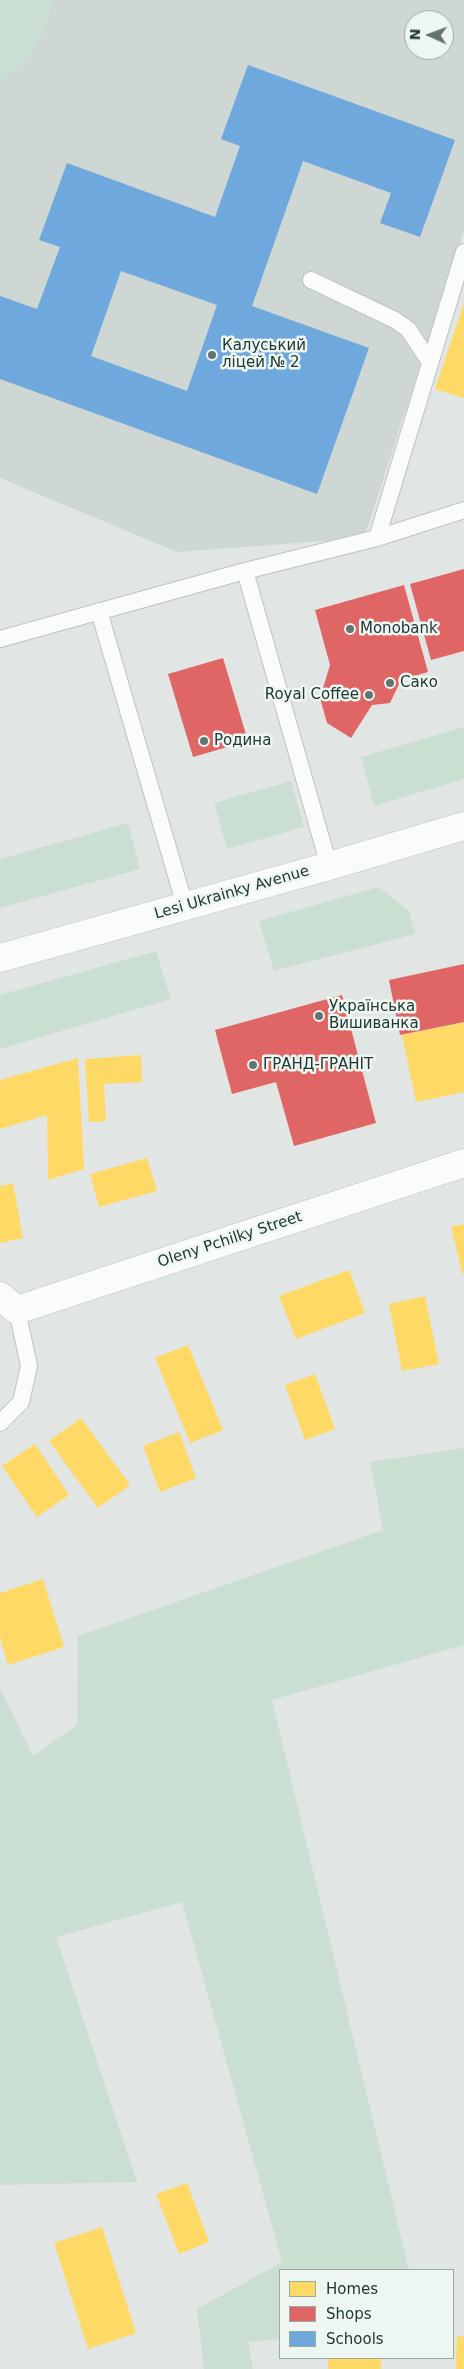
<!DOCTYPE html>
<html>
<head>
<meta charset="utf-8">
<style>
	body { margin:0 }
	#map { position:relative; width:464px; height:2369px; overflow:hidden; background:#e1e6e4; font-family:"DejaVu Sans",sans-serif }
	canvas { display:block }
	.legend { position:absolute; left:279px; top:2269px; width:175px; height:90px; box-sizing:border-box; background:#eef6f2; border:1px solid #9caaa5; margin:0; padding:6px 9px; list-style:none; font-size:15px; color:#203732 }
	.legend li { display:flex; align-items:center; gap:10px; height:25px }
	.legend b { width:25px; border:1px solid #9caaa5 }
	.north { position:absolute; left:404px; top:10px; width:50px; height:50px; box-sizing:border-box; background:#eef6f2; border:1px solid #9caaa5; border-radius:50%; rotate:272deg; font-size:14px; font-weight:700; line-height:20px; text-align:center; color:#203732 }
	.north::after { content:''; display:block; margin:auto; width:18px; height:22px; background:#647470; clip-path:polygon(50% 0,100% 100%,50% 72%,0 100%) }
</style>
</head>
<body>
<div id="map">
<canvas width="464" height="2369"></canvas>
<ul class="legend">
<li><b style="height:14px;background:#ffd966"></b>Homes</li>
<li><b style="height:14px;background:#e06666"></b>Shops</li>
<li><b style="height:14px;background:#6fa8dc"></b>Schools</li>
</ul>
<div class="north">N</div>
</div>
<script>
const ctx = document.querySelector('canvas').getContext('2d');
ctx.lineJoin = 'round';
function paint(path, color) { ctx.fillStyle = color; ctx.fill(path, 'evenodd'); }
function stroke(path, color, width, dash) { ctx.strokeStyle = color; ctx.lineWidth = width; ctx.lineCap = dash ? 'butt' : 'round'; ctx.setLineDash(dash || []); ctx.stroke(path); }
function label(font, color, halo, rows, align = 'center') {
  ctx.font = font + ' "DejaVu Sans",sans-serif'; ctx.lineWidth = 5; ctx.setLineDash([]); ctx.textBaseline = 'middle'; ctx.strokeStyle = halo; ctx.fillStyle = color; for (const [text, x, y, turn = 0] of rows) {
    ctx.save(); ctx.translate(x, y); ctx.rotate((+turn || 0) * Math.PI / 180); ctx.textAlign = isNaN(turn) ? turn : align; if (halo) ctx.strokeText(text, 0, 0); ctx.fillText(text, 0, 0); ctx.restore();
  }
}
paint(new Path2D(`
	M0,0H464V231L364,538L177,552L0,478ZM414,20H444V50H414Z`), '#ced7d4');
paint(new Path2D(`
	M0,0H52V2C44,41 33,59 0,81Z
	M464,727V779L374,806L361,757Z
	M291,781L304,827L227,849L214,803Z
	M128,823L140,869L0,908V859Z
	M378,887L409,911L415,934L274,971L259,921Z
	M156,951L171,999L0,1049V995Z
	M464,1448V1645L272,1700L409,2270H280V2339L248,2342L253,2369H204L197,2309L282,2262L182,1902L56,1937L137,2182L0,2185V1689L33,1756L77,1725L78,1636L383,1530L370,1462Z`), '#cadfd1');
paint(new Path2D(`
	M464,303V398L435,389Z
	M464,1022V1092L416,1102L402,1035Z
	M141,1055L142,1082L104,1084L106,1121L89,1122L85,1059Z
	M78,1058L84,1169L48,1180L47,1115L0,1129V1080Z
	M147,1158L157,1191L99,1207L90,1174Z
	M13,1183L23,1238L0,1243V1186Z
	M464,1224V1274L463,1275L451,1227Z
	M349,1270L365,1313L296,1339L279,1296Z
	M425,1296L439,1364L402,1371L389,1304Z
	M188,1345L223,1430L190,1443L155,1358Z
	M315,1374L335,1429L305,1440L285,1385Z
	M81,1418L130,1485L98,1508L49,1441Z
	M179,1432L196,1478L160,1492L143,1446Z
	M35,1444L69,1495L37,1517L2,1466Z
	M43,1579L64,1647L8,1665L0,1637V1593Z
	M187,2183L209,2242L179,2254L156,2194Z
	M102,2227L136,2333L88,2349L54,2243Z
	M457,2336L464,2337V2369H456Z
	M328,2358H381V2369H328Z`), '#ffd966');
paint(new Path2D(`
	M464,569V651L431,660L410,584Z
	M404,585L428,672L401,680L390,703L372,705L351,738L327,723L320,698L330,665L315,610Z
	M223,658L248,741L193,757L168,674Z
	M464,964V1022L400,1035L389,980Z
	M342,995L376,1123L294,1146L276,1082L232,1094L215,1030Z`), '#e06666');
paint(new Path2D(`
	M248,65L455,140L420,237L380,223L391,193L303,161L252,306L369,348L317,494L0,379V296L37,309L60,247L39,240L67,163L215,217L240,146L221,139ZM121,271L217,305L187,391L91,356Z`), '#6fa8dc');
const lane = new Path2D(`
	M311,280L395,320L408,329L430,362
	M377,538L464,252
	M245,571L329,866
	M99,611L185,906
	M0,639L245,571L377,538L464,510
	M0,1423L21,1402L29,1366L17,1310`);
const street = new Path2D(`
	M0,1296L17,1310L464,1163`);
const secondary = new Path2D(`
	M0,958L329,866L464,826`);
stroke(lane, '#bec3c1', 18);
stroke(street, '#bec3c1', 29);
stroke(secondary, '#bdc4c1', 29);
stroke(lane, '#fafbfb', 16);
stroke(street, '#fafbfb', 28);
stroke(secondary, '#fafbfb', 28);
for (const [x, y, r, color] of [
	[212,355,5,"#647470"],
	[350,629,5,"#647470"],
	[390,683,5,"#647470"],
	[369,695,5,"#647470"],
	[204,741,5,"#647470"],
	[319,1016,5,"#647470"],
	[253,1065,5,"#647470"]
]) { const dot = new Path2D(); dot.arc(x, y, r, 0, 2 * Math.PI); ctx.fillStyle = color; ctx.fill(dot); stroke(dot, '#eef6f2', 2); }
label('15px', '#203732', '#eef6f2', [
	["Калуський",222,346],
	["ліцей № 2",222,363],
	["Monobank",360,629],
	["Сако",400,683],
	["Royal Coffee",359,695,"right"],
	["Родина",214,741],
	["Українська",329,1007],
	["Вишиванка",329,1024],
	["ГРАНД-ГРАНІТ",263,1065]
], 'left');
label('15px', '#203732', '#eef6f2', [
	["Lesi Ukrainky Avenue",232,893,-16],
	["Oleny Pchilky Street",230,1240,-18]
]);
</script>
</body>
</html>
